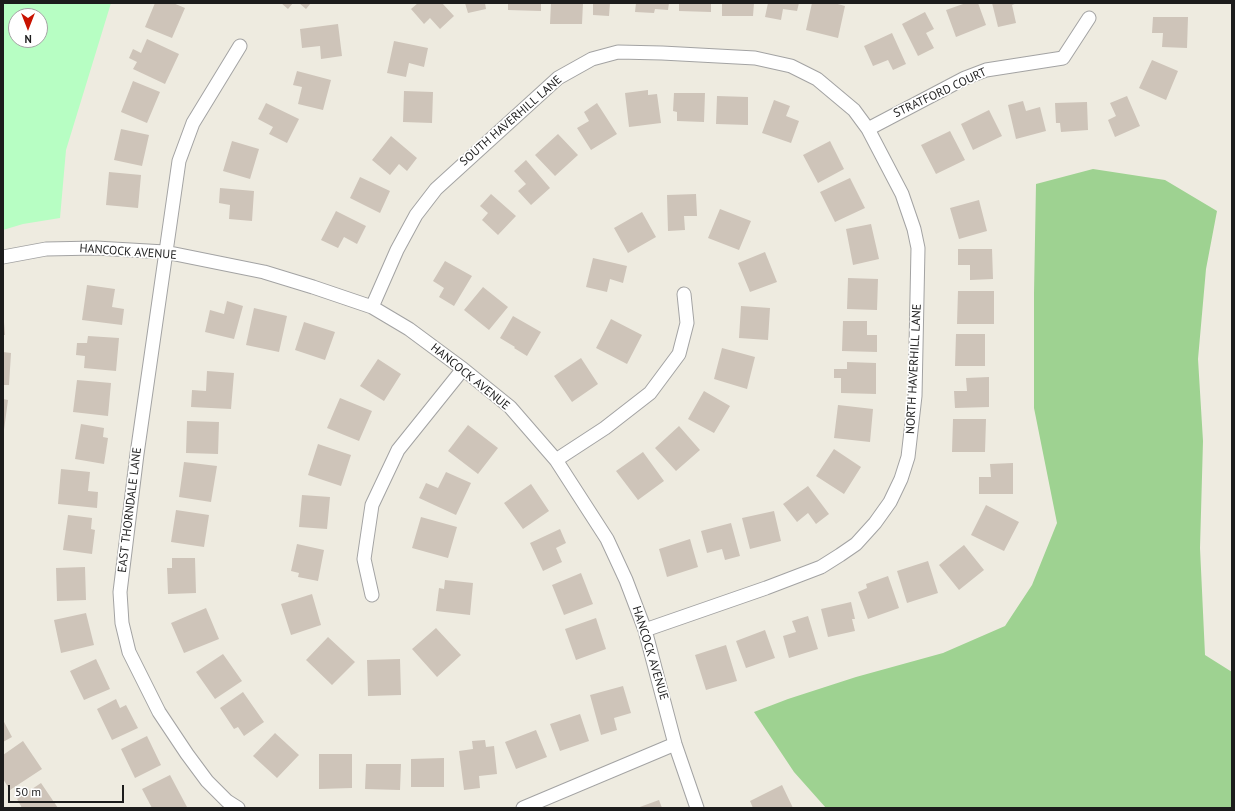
<!DOCTYPE html>
<html>
<head>
<meta charset="utf-8">
<style>
	body { margin:0 }
	#map { position:relative; width:1235px; height:811px; overflow:hidden; background:#eeebe0; font-family:"PT Sans",sans-serif }
	canvas { display:block }
	.frame { position:absolute; inset:0; border:4px solid #1c1c1c; pointer-events:none }
	.north { position:absolute; left:8px; top:8px; width:40px; height:40px; box-sizing:border-box; background:#fff; border:1px solid #a4a4a4; border-radius:50%; rotate:180deg; font-size:11px; font-weight:700; line-height:16px; text-align:center; color:#1c1c1c }
	.north::after { content:''; display:block; margin:auto; width:14px; height:18px; background:#c81200; clip-path:polygon(50% 0,100% 100%,50% 72%,0 100%) }
	.scale { position:absolute; left:8px; top:785px; width:116px; height:18px; box-sizing:border-box; border:2px solid #1c1c1c; border-top:0; padding-left:5px; font-size:12px; line-height:14px; white-space:nowrap; color:#1c1c1c; -webkit-text-stroke:3px #fff; paint-order:stroke }
</style>
</head>
<body>
<div id="map">
<canvas width="1235" height="811"></canvas>
<div class="frame"></div>
<div class="north">N</div>
<div class="scale">50 m</div>
</div>
<script>
const ctx = document.querySelector('canvas').getContext('2d');
ctx.lineJoin = 'round';
function paint(path, color) { ctx.fillStyle = color; ctx.fill(path, 'evenodd'); }
function stroke(path, color, width, dash) { ctx.strokeStyle = color; ctx.lineWidth = width; ctx.lineCap = dash ? 'butt' : 'round'; ctx.setLineDash(dash || []); ctx.stroke(path); }
function label(font, color, halo, rows, align = 'center') {
  ctx.font = font + ' "PT Sans",sans-serif'; ctx.lineWidth = 3.5; ctx.setLineDash([]); ctx.textBaseline = 'middle'; ctx.strokeStyle = halo; ctx.fillStyle = color; for (const [text, x, y, turn = 0] of rows) {
    ctx.save(); ctx.translate(x, y); ctx.rotate((+turn || 0) * Math.PI / 180); ctx.textAlign = isNaN(turn) ? turn : align; if (halo) ctx.strokeText(text, 0, 0); ctx.fillText(text, 0, 0); ctx.restore();
  }
}
paint(new Path2D(`
	M1093,169L1165,180L1217,211L1206,269L1198,359L1203,441L1200,548L1205,655L1232,672V808H826L794,772L754,712L788,699L856,677L943,653L1005,626L1032,585L1057,523L1034,408V293L1036,184Z`), '#9ed291');
paint(new Path2D(`
	M3,3H111L66,150L60,218L23,224L3,230ZM16,16H40V40H16Z`), '#b7fec3');
paint(new Path2D(`
	M155,3H173L185,8L172,38L145,27Z
	M281,3H293L288,9Z
	M299,3H311L306,9Z
	M418,3H442L454,16L440,29L430,18L424,24L411,9Z
	M465,3H485L486,9L468,13Z
	M508,3H541V11L508,10Z
	M551,3H583L582,24H550Z
	M593,3H610L609,16L593,15Z
	M636,3H669L668,10L655,9L654,13L635,12Z
	M679,3H711V12L679,11Z
	M722,3H754L753,16H722Z
	M768,3H799L797,11L783,9L781,20L765,17Z
	M812,3H834L845,6L838,38L806,30Z
	M966,3H978L986,25L956,37L946,10Z
	M992,3H1017L1012,5L1016,23L998,27Z
	M925,12L934,29L926,33L934,48L918,56L902,24Z
	M1153,17H1188L1187,48L1162,47L1163,33H1152Z
	M338,24L342,56L321,59L320,46L302,48L300,29Z
	M892,33L906,64L893,70L888,60L873,66L864,46Z
	M147,39L179,54L165,84L133,69L137,62L129,58L133,49L141,53Z
	M394,41L428,48L424,67L409,63L406,77L387,73Z
	M1152,60L1178,71L1166,100L1139,88Z
	M297,71L331,80L323,110L298,104L302,87L293,85Z
	M133,81L160,92L147,123L121,112Z
	M648,90V95L657,94L661,123L629,127L625,93Z
	M404,91L433,92L432,123L403,122Z
	M674,93H705L704,122L677,121V112L673,111Z
	M717,96L748,97V125L716,124Z
	M1127,96L1140,126L1115,137L1108,120L1116,116L1110,103Z
	M774,100L790,106L786,116L799,121L791,143L762,133Z
	M1023,101L1026,111L1040,107L1046,131L1016,139L1008,105Z
	M1087,102L1088,130L1061,132L1060,123H1056L1055,103Z
	M266,103L299,119L287,143L269,134L273,127L258,119Z
	M597,103L617,134L591,150L577,128L589,121L584,112Z
	M989,110L1002,136L973,150L961,124Z
	M121,129L149,135L142,166L114,160Z
	M950,131L965,160L936,174L921,145Z
	M558,134L578,155L555,176L535,155Z
	M391,136L417,158L407,171L399,164L390,175L372,160Z
	M232,141L259,149L250,179L223,171Z
	M830,141L844,169L818,183L803,155Z
	M526,160L550,188L531,205L518,191L526,184L514,171Z
	M109,172L141,175L138,208L106,205Z
	M360,177L390,191L380,213L350,198Z
	M850,178L865,208L835,222L820,192Z
	M220,188L254,191L252,221L229,219L230,205L219,203Z
	M491,194L516,216L498,235L482,220L488,213L480,206Z
	M696,194L697,216H684L685,230L668,231L667,195Z
	M979,200L987,231L959,239L950,208Z
	M720,209L751,221L739,250L708,238Z
	M336,211L366,226L357,244L344,237L338,248L321,240Z
	M642,212L656,237L628,253L614,228Z
	M871,224L879,259L853,265L846,229Z
	M958,249H992L993,279L970,280V265H958Z
	M765,252L777,282L750,292L738,263Z
	M593,258L627,266L623,283L610,279L607,292L586,287Z
	M445,261L472,276L454,306L439,297L444,288L433,281Z
	M848,278L878,279L877,310L847,309Z
	M87,285L115,289L112,307L124,309L122,325L82,320Z
	M483,287L508,307L489,330L464,310Z
	M958,291H994V324H957Z
	M227,301L243,306L234,339L205,332L210,310L224,314Z
	M741,306L770,308L768,340L739,338Z
	M254,308L287,316L279,352L246,345Z
	M513,316L541,332L527,356L514,348L515,347L500,338Z
	M611,319L642,335L627,364L596,348Z
	M843,321H867V335H877V352L842,351Z
	M3,322H4L5,335H3Z
	M304,322L335,332L325,360L295,350Z
	M956,334H985V366H955Z
	M88,336L119,338L116,371L84,368L85,356L76,355L77,343H87Z
	M722,348L755,357L747,389L714,379Z
	M3,352L11,353L9,385H3Z
	M581,358L598,384L572,402L554,376Z
	M378,359L401,374L384,401L360,386Z
	M847,362L876,363V394L841,393V378H834V369H847Z
	M207,371L234,373L231,409L191,407L192,390L206,391Z
	M989,377V407L955,408L954,391H967L966,378Z
	M77,380L111,383L108,416L73,412Z
	M704,391L730,406L714,433L688,419Z
	M340,398L372,411L359,441L327,428Z
	M3,399L8,400L4,430H3Z
	M838,405L873,409L870,442L834,438Z
	M953,419H986L985,452H952Z
	M187,421L219,422L218,454L186,453Z
	M81,424L104,428L103,437L108,438L104,464L75,459Z
	M468,425L498,448L478,474L448,451Z
	M679,426L700,450L676,471L655,448Z
	M318,444L351,455L341,486L308,475Z
	M834,449L861,467L844,494L816,476Z
	M643,452L664,481L638,500L616,471Z
	M184,462L217,466L211,502L179,497Z
	M1013,463V494H979V477H991L990,464Z
	M61,469L90,472L88,491L98,492L97,508L58,504Z
	M446,472L471,483L456,515L419,498L426,483L438,488Z
	M531,484L549,511L523,529L504,503Z
	M808,486L829,514L816,524L808,513L797,522L783,504Z
	M302,495L330,497L327,529L299,527Z
	M986,505L1019,522L1004,551L971,535Z
	M176,510L209,515L204,547L171,542Z
	M774,511L781,541L750,549L742,518Z
	M68,515L92,518L91,529L95,530L92,554L63,550Z
	M421,517L457,527L448,558L412,548Z
	M731,523L740,556L725,560L722,549L707,553L701,531Z
	M560,529L566,543L556,548L562,562L543,571L530,543Z
	M690,539L698,567L667,577L659,549Z
	M297,544L324,550L318,581L298,577L299,573L291,571Z
	M964,545L984,570L959,590L939,565Z
	M172,558H195L196,593L168,594L167,568H172Z
	M928,561L938,593L907,603L897,571Z
	M85,567L86,600L57,601L56,568Z
	M581,573L593,604L564,615L552,585Z
	M888,576L899,608L868,619L858,592L867,588L866,584Z
	M445,580L473,583L470,615L436,611L439,588L444,589Z
	M312,594L321,625L291,635L281,604Z
	M851,602L855,619H852L855,631L828,637L821,609Z
	M206,608L219,639L184,653L171,623Z
	M86,613L94,645L61,653L54,620Z
	M808,616L818,649L789,658L783,636L796,632L792,621Z
	M596,618L606,649L576,660L565,629Z
	M436,628L461,655L437,677L412,649Z
	M765,630L775,658L746,668L736,641Z
	M328,637L355,662L332,685L306,660Z
	M726,645L737,681L706,690L695,655Z
	M223,654L242,681L215,699L196,672Z
	M96,659L110,689L84,700L70,671Z
	M400,659L401,695L368,696L367,660Z
	M623,686L631,713L614,718L617,730L601,735L590,695Z
	M243,692L264,722L244,736L238,727L234,729L220,708Z
	M116,699L120,708L126,705L138,728L112,740L97,709Z
	M580,714L589,741L560,751L550,724Z
	M3,720L12,737L3,742Z
	M536,730L547,757L516,769L505,742Z
	M275,733L299,755L277,778L253,756Z
	M147,736L161,765L135,778L121,749Z
	M485,740L486,747L494,746L497,774L479,776L480,788L464,790L459,751L473,749L472,741Z
	M23,741L42,769L10,790L3,779V755Z
	M319,754H352V788L319,789Z
	M444,758V787H411V759Z
	M366,764H401L400,790L365,789Z
	M170,775L187,807L185,808H152L142,789Z
	M41,783L58,808H22L17,799Z
	M782,785L793,808H753L750,801Z
	M659,800L662,808H637Z`), '#cec4b9');
const street = new Path2D(`
	M868,129L965,78L986,70L1063,58L1089,18
	M3,257L46,249L96,248L165,252L264,272L313,287L372,307L409,329L463,369L510,407L556,460L607,539L626,580L645,630L675,744L697,808
	M372,307L397,250L416,215L436,189L558,78L592,59L618,52L662,53L755,58L791,66L817,79L854,110L868,129L902,194L914,229L918,248L915,396L908,457L901,479L890,502L875,523L856,544L840,555L821,567L766,588L645,630
	M556,460L605,428L650,393L679,354L687,323L684,294
	M372,595L364,559L372,505L398,450L463,369
	M238,808L227,801L207,781L187,754L159,712L129,652L122,623L120,592L137,454L179,161L193,123L240,46
	M523,808L675,744`);
stroke(street, '#a3a3a3', 15);
stroke(street, '#fff', 13);
label('12px', '#1c1c1c', '#fff', [
	["STRATFORD COURT",940,93,-25],
	["SOUTH HAVERHILL LANE",511,121,-41],
	["HANCOCK AVENUE",128,252,4],
	["NORTH HAVERHILL LANE",914,369,-87],
	["HANCOCK AVENUE",470,377,39],
	["EAST THORNDALE LANE",130,510,-83],
	["HANCOCK AVENUE",650,653,73]
]);
</script>
</body>
</html>
